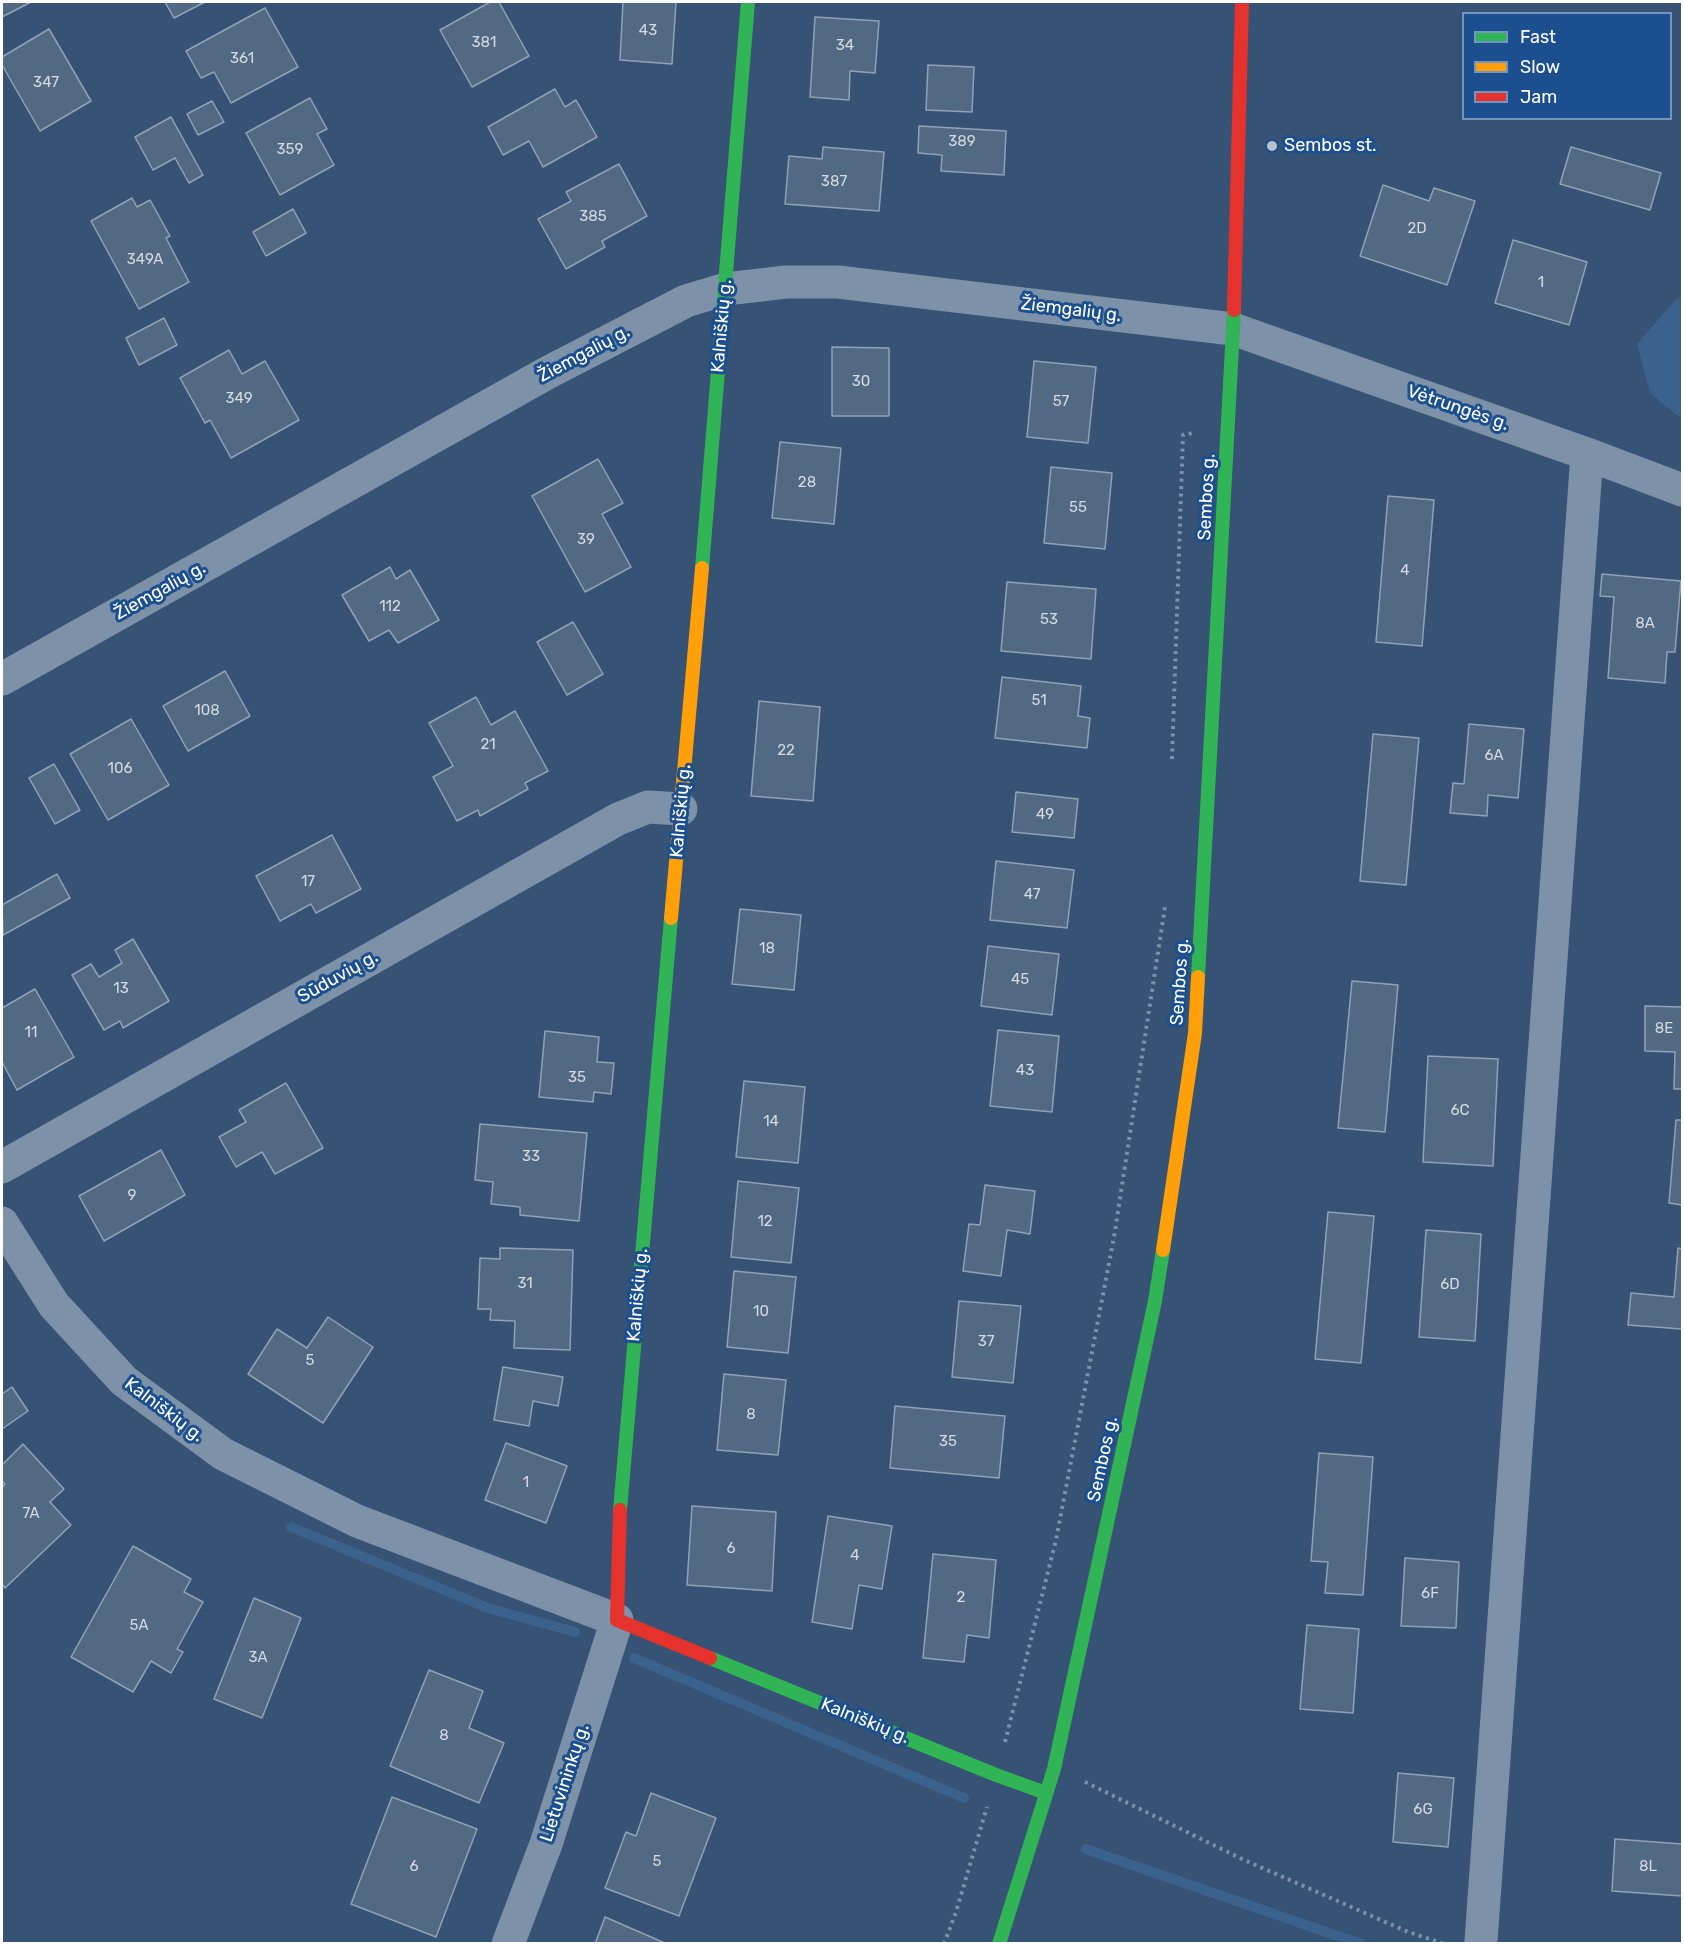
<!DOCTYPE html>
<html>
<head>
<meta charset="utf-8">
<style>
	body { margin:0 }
	#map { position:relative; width:1684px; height:1945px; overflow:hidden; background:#365274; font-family:Rubik,sans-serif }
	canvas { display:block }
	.frame { position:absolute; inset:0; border:3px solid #fff; pointer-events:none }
	.legend { position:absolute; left:1462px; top:12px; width:210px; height:108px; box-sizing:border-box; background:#1b4f8f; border:2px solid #7695bc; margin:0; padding:8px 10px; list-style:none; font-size:18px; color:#fff }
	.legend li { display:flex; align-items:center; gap:12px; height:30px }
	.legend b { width:30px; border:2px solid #7695bc }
</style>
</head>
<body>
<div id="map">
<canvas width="1684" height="1945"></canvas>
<div class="frame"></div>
<ul class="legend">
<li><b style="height:8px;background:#30b455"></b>Fast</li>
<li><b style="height:8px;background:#ff9f0a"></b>Slow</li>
<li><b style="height:8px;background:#e5322d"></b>Jam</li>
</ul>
</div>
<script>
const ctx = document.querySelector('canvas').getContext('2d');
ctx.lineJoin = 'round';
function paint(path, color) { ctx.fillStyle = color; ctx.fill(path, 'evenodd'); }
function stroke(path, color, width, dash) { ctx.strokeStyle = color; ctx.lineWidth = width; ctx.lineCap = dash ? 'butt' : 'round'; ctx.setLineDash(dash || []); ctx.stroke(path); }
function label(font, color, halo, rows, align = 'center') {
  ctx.font = font + ' Rubik,sans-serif'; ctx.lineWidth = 6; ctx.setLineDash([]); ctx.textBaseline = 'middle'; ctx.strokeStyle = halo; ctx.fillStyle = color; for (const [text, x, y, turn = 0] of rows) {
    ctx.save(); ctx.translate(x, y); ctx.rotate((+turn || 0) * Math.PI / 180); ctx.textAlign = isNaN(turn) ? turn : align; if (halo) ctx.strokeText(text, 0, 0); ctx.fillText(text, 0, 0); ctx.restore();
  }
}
paint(new Path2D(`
	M1677,298H1682V419L1650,393L1637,344Z`), '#3b618d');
stroke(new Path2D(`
	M291,1527L488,1608L575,1632
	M634,1658L964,1798
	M1086,1849L1361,1944`), '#3b618d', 10);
const building = new Path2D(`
	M2,2H31L2,17Z
	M165,2H205L174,18Z
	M490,2H499L529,56L472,87L440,30Z
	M623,2H676L672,64L620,60Z
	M265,8L298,67L231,103L214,72L201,78L186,51Z
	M815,17L879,21L875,73L850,71L849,100L810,97Z
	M49,29L91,101L40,131L2,65V57Z
	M928,65L974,67L972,112L926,110Z
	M555,89L565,107L576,100L597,137L543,167L529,141L503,155L488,127Z
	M310,98L327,129L317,134L334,165L280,195L246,133Z
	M212,101L224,122L198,135L187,114Z
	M171,117L203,175L189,183L175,158L153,170L135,137Z
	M919,126L1006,131L1004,175L941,171L942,155L918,153Z
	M823,147L884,152L879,211L785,204L789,156L822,159Z
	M1571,147L1661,173L1650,210L1560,184Z
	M619,164L647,216L602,241L605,247L566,269L538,219L571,201L566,192Z
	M1383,185L1429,201L1434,188L1475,201L1447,285L1360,256Z
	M132,198L137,207L150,200L170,236L166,238L189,282L139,309L91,221Z
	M293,209L306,233L266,256L253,232Z
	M1513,240L1587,262L1569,325L1495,303Z
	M164,318L177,345L139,365L126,338Z
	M832,347L889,348V416H832Z
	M229,350L242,374L265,361L299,420L231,458L210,420L205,423L180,378Z
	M1034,361L1096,367L1088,443L1027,437Z
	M780,442L841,448L834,524L772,518Z
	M598,459L623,503L602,514L631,567L585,592L532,496Z
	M1051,467L1112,473L1105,549L1044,543Z
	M1388,496L1434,500L1422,646L1376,642Z
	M390,567L396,579L410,570L439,620L398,643L389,630L369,641L342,595Z
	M1602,574L1681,581L1675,652H1667L1665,683L1608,678L1614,597L1600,596Z
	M1007,582L1096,589L1091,659L1001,651Z
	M573,622L603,674L567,695L537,642Z
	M225,671L250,716L188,751L163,706Z
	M1002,677L1081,686L1078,716L1090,718L1087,748L995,738Z
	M476,697L491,725L515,711L548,771L525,783L528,789L480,816L478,810L457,821L433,777L453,766L429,723Z
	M759,701L820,707L813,801L751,796Z
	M131,719L169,785L108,820L70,754Z
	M1469,724L1524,729L1518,798L1488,795L1487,816L1450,813L1453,783L1464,784Z
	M1373,734L1419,738L1406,885L1360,881Z
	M54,764L80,810L55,824L29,778Z
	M1016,792L1078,799L1074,838L1012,832Z
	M332,835L361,889L316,913L311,904L280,921L256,876Z
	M996,861L1074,870L1067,928L990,920Z
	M57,874L70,898L3,935L2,905Z
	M740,909L801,915L794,990L732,984Z
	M133,939L169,1001L123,1028L120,1021L104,1030L72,975L91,964L99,977L122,963L115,950Z
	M988,946L1059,954L1052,1015L981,1006Z
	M1352,981L1398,985L1385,1132L1338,1128Z
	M35,989L74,1057L17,1090L2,1062V1008Z
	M1645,1006L1682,1007V1089H1674L1675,1052L1645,1051Z
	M998,1030L1059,1036L1052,1112L990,1106Z
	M545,1031L599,1037L597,1062L614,1063L611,1094L594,1092L593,1102L539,1097Z
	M1428,1056L1498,1059L1493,1166L1423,1162Z
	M744,1081L805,1087L798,1163L736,1157Z
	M286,1083L323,1148L275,1174L262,1152L236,1167L219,1137L246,1122L239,1110Z
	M1676,1120H1682V1205L1669,1203Z
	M480,1124L587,1133L579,1221L520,1215V1207L491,1204L493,1182L475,1180Z
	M161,1150L185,1195L104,1241L79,1196Z
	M738,1181L799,1188L791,1263L731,1257Z
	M985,1185L1035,1191L1030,1234L1007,1230L1001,1276L963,1271L969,1224L980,1225Z
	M1328,1212L1374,1216L1361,1363L1315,1359Z
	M1426,1230L1481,1234L1475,1341L1419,1337Z
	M500,1248L573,1250L570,1350L514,1348L515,1321L490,1320L491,1309H478L480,1258L500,1259Z
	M1678,1248L1682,1249V1329L1628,1325L1631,1293L1674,1297Z
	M734,1271L796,1277L788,1353L727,1347Z
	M959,1301L1021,1306L1013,1383L952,1377Z
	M328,1317L373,1347L323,1423L248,1374L277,1329L307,1348Z
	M503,1367L563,1377L558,1406L533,1401L529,1426L494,1420Z
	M724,1374L786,1380L778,1455L717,1450Z
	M12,1387L28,1411L2,1429V1394Z
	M895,1406L1005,1416L999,1478L890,1468Z
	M506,1443L567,1466L546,1523L485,1500Z
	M23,1444L64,1489L50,1502L71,1525L5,1588L2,1584V1488L5,1484L2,1481V1465Z
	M1319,1453L1373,1457L1363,1595L1325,1593L1328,1562L1311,1561Z
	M692,1506L776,1512L772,1591L687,1585Z
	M828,1516L892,1526L882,1589L859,1585L852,1629L812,1622Z
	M133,1546L191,1579L184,1592L203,1602L177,1649L183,1652L171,1673L151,1661L133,1692L71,1657Z
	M933,1554L996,1560L989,1638L967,1635L964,1662L923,1658Z
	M1405,1558L1459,1562L1456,1628L1401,1626Z
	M254,1598L301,1618L262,1718L214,1699Z
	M1307,1625L1359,1629L1353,1713L1300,1709Z
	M429,1670L483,1691L469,1728L504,1743L479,1803L390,1766Z
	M1398,1773L1454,1778L1448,1847L1393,1842Z
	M651,1793L716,1818L679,1916L605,1888L626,1832L636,1836Z
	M392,1797L477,1829L436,1937L351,1904Z
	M1615,1839L1682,1844V1896L1612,1891Z
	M605,1917L667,1944H595Z`);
paint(building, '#526984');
stroke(building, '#92a2b6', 1.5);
stroke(new Path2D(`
	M1172,759L1183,435L1193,433
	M1005,1742L1056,1540L1114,1237L1165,907
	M1085,1782L1242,1859L1406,1931L1444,1944
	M944,1944L956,1912L987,1807`), '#7d92a8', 4, [3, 4.5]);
stroke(new Path2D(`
	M2,679L547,373L686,301L726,289L786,282H838L1233,329L1587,454L1682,490
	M2,1167L618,819L648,807L681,809
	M2,1223L54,1305L124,1381L223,1454L357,1521L617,1620L546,1844L508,1944
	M1481,1941L1587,454`), '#7d92a8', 33);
stroke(new Path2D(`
	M702,568L748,2
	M1198,977L1234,310
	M620,1510L671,918
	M710,1658L996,1775L1046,1793
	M999,1944L1054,1769L1155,1301L1163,1250`), '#30b455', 14);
stroke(new Path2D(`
	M671,918L702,568
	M1163,1250L1195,1033L1198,977`), '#ff9f0a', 14);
stroke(new Path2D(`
	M1234,310L1242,2
	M620,1510L617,1620L710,1658`), '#e5322d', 14);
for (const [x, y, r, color] of [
	[1272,146,6,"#b9c2ce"]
]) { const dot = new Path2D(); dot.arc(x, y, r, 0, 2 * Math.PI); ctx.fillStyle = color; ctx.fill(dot); stroke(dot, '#1b4f8f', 2); }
label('15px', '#d4dae0', null, [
	["43",648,31],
	["381",484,43],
	["34",845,46],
	["361",242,59],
	["347",46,83],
	["389",962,142],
	["359",290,150],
	["387",834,182],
	["385",593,217],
	["2D",1417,229],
	["349A",145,260],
	["1",1541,283],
	["30",861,382],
	["349",239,399],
	["57",1061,402],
	["28",807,483],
	["55",1078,508],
	["39",586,540],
	["4",1405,571],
	["112",390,607],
	["53",1049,620],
	["8A",1645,624],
	["51",1039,701],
	["108",207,711],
	["21",488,745],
	["22",786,751],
	["6A",1494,756],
	["106",120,769],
	["49",1045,815],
	["17",308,882],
	["47",1032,895],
	["18",767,949],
	["45",1020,980],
	["13",121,989],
	["8E",1664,1029],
	["11",31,1033],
	["43",1025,1071],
	["35",577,1078],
	["6C",1460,1111],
	["14",771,1122],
	["33",531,1157],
	["9",132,1196],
	["12",765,1222],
	["31",525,1284],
	["6D",1450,1285],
	["10",761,1312],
	["37",986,1342],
	["5",310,1361],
	["8",751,1415],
	["35",948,1442],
	["1",526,1483],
	["7A",31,1514],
	["6",731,1549],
	["4",855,1556],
	["6F",1430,1594],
	["2",961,1598],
	["5A",139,1626],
	["3A",258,1658],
	["8",444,1736],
	["6G",1423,1810],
	["5",657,1862],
	["6",414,1867],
	["8L",1648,1867]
]);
label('18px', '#fff', '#1b4f8f', [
	["Sembos st.",1284,146]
], 'left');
label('18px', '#fff', '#1b4f8f', [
	["Žiemgalių g.",1071,310,7],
	["Kalniškių g.",722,326,-85],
	["Žiemgalių g.",584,354,-28],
	["Vėtrungės g.",1458,408,19],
	["Sembos g.",1207,497,-87],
	["Žiemgalių g.",160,591,-29],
	["Kalniškių g.",681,811,-85],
	["Sūduvių g.",338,977,-29],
	["Sembos g.",1180,982,-86],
	["Kalniškių g.",638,1295,-85],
	["Kalniškių g.",164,1410,37],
	["Sembos g.",1103,1459,-78],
	["Kalniškių g.",865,1721,22],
	["Lietuvininkų g.",565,1783,-72]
]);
</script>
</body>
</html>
